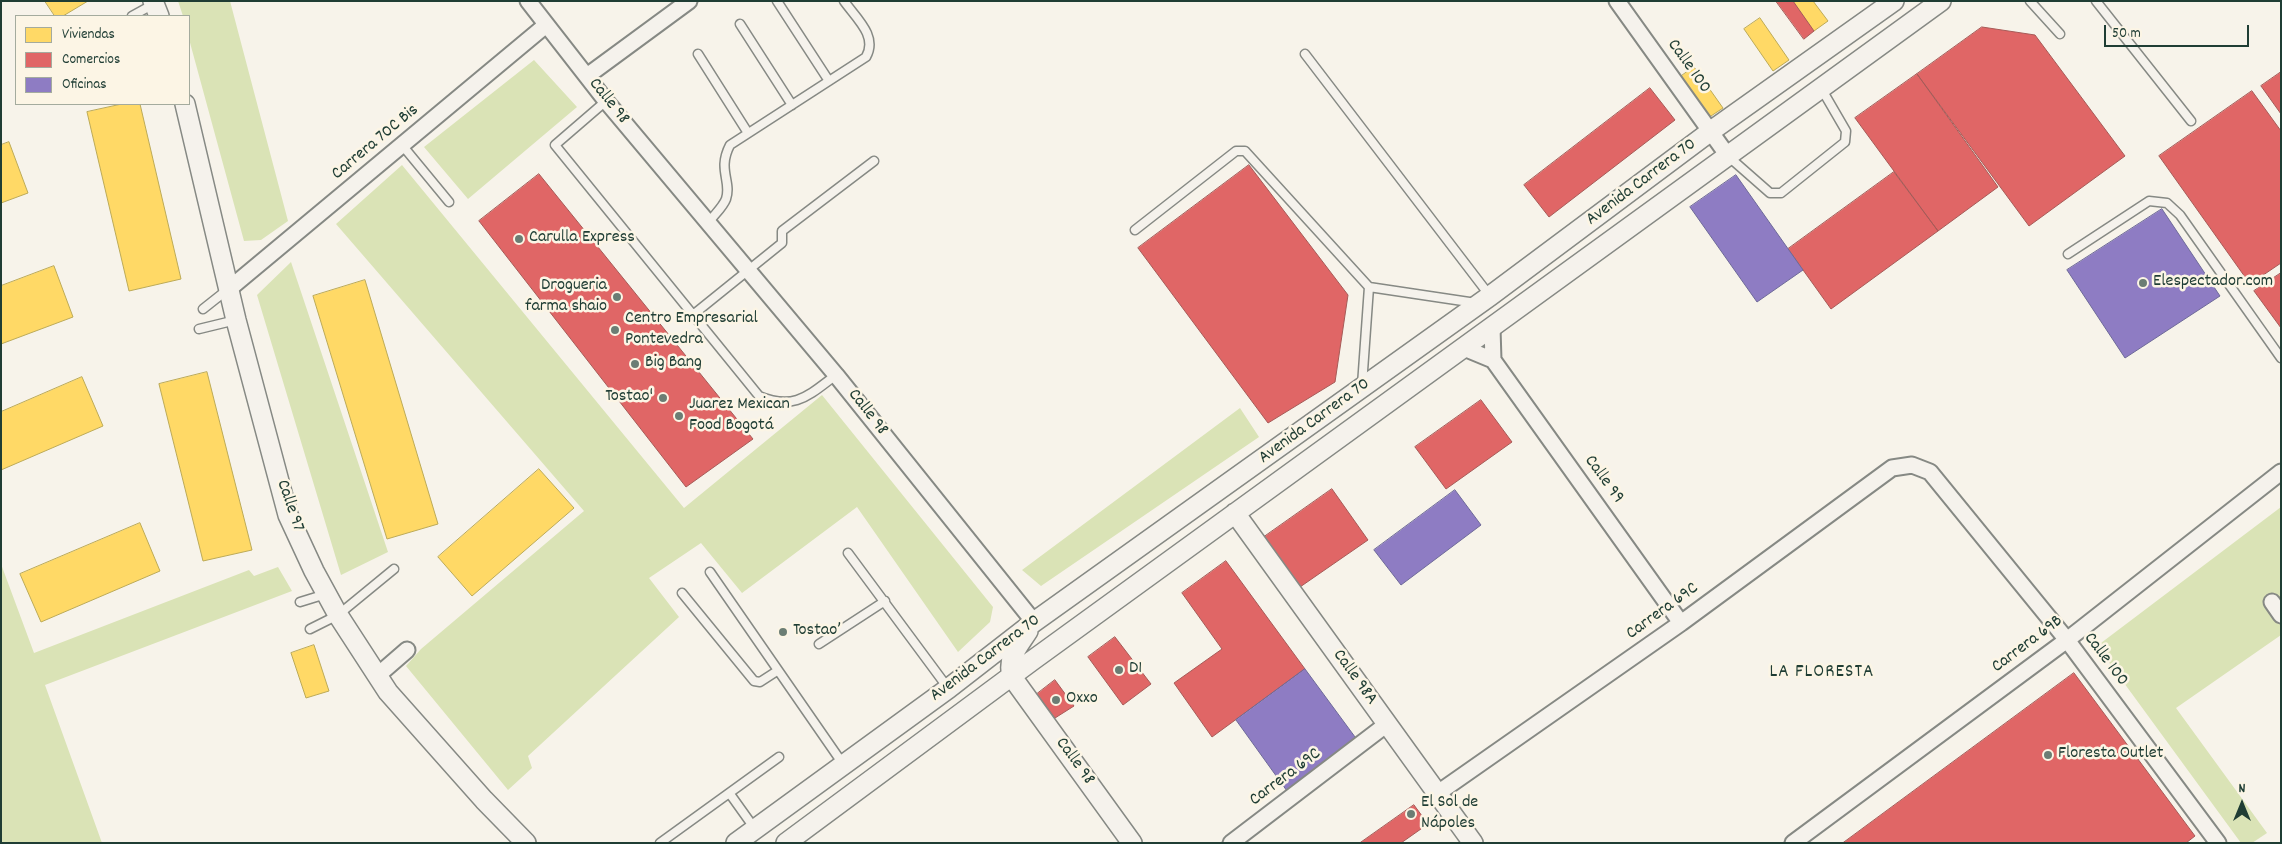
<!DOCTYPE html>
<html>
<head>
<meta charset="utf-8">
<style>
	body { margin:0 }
	#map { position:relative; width:2282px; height:844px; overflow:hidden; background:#f7f3ea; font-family:Dekko,sans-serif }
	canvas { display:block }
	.frame { position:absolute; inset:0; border:2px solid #1f3d34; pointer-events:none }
	.legend { position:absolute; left:15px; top:15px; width:175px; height:90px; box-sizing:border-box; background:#fcf5e5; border:1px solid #a4ab9e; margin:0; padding:6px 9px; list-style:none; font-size:15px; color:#1f3d34 }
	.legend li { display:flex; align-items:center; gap:10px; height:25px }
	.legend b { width:25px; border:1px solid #a4ab9e }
	.north { position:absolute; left:2217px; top:779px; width:50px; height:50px; -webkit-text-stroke:4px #fcf5e5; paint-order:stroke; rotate:0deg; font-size:14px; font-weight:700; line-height:20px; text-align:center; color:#1f3d34 }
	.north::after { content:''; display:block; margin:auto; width:18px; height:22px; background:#1f3d34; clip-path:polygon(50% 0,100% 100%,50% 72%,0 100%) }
	.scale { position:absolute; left:2104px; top:25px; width:145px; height:22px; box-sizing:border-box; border:2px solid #1f3d34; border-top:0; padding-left:6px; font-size:15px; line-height:18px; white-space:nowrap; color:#1f3d34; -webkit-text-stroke:4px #fcf5e5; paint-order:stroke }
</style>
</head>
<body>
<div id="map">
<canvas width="2282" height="844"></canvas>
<div class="frame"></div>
<ul class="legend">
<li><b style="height:14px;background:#ffd966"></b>Viviendas</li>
<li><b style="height:14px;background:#e06666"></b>Comercios</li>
<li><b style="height:14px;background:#8e7cc3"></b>Oficinas</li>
</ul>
<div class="north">N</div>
<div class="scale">50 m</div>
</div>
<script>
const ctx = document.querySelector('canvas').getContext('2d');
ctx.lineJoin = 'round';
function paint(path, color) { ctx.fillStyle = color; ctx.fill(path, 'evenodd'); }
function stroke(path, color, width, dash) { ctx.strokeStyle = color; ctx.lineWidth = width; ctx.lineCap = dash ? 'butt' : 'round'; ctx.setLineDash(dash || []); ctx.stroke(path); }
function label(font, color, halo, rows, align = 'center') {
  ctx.font = font + ' Dekko,sans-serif'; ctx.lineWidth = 5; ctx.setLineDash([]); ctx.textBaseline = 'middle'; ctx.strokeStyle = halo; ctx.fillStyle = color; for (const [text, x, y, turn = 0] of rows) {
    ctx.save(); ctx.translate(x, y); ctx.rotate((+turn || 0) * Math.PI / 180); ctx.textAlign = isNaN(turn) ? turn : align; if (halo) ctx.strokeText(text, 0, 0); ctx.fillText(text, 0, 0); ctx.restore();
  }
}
paint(new Path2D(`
	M178,1H230L288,221L261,240L244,241L189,39V16H183Z
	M534,60L577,107L468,199L424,147Z
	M402,165L684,508L822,395L993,607L990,622L958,652L857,507L742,593L701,543L649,578L679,617L528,756L532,768L508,790L406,666L421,649L584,511L336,224Z
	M291,262L388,552L341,575L257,295Z
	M1240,408L1259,437L1041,586L1022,570Z
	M2281,507V635L2176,708L2267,833L2252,843H2241L2097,646Z
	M1,564L34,653L249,570L254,576L278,567L292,591L45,685L102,843H1Z`), '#dae3b6');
const homes = new Path2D(`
	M45,1H88L63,16H55Z
	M1793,1H1813L1828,21L1814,31Z
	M1760,18L1789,60L1773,71L1744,29Z
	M1694,67L1723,108L1708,118L1680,77Z
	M122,104H140L181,279L129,291L87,112Z
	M9,142L28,193L1,203V145Z
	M54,266L73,317L1,344V286Z
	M365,280L438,524L387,539L313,296Z
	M207,372L252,550L203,561L159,384Z
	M82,377L103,426L1,470V412Z
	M539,469L574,508L472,596L438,557Z
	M140,523L160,571L41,622L20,574Z
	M314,645L329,691L306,698L291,653Z`);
paint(homes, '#ffd966');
stroke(homes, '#bcaa57', 1);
const shops = new Path2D(`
	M1776,1H1793L1814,31L1804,39Z
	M1982,27L2035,35L2125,156L2029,226L1917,74Z
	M2281,72V114L2261,86Z
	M1917,74L1998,187L1938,231L1855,118Z
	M1650,88L1675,120L1549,217L1524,185Z
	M2252,91L2281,131V263L2250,284L2159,156Z
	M1249,165L1348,295L1335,382L1268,423L1138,248Z
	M1894,172L1938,231L1831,309L1788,249Z
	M539,174L753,439L686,487L479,221Z
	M2281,273V328L2254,291Z
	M1481,400L1512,442L1446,489L1415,447Z
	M1332,489L1368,540L1300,587L1264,537Z
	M1226,561L1305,669L1212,737L1174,683L1222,649L1182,593Z
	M1115,637L1151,684L1123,705L1088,657Z
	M2074,673L2195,836L2186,843H1843Z
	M1055,680L1074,706L1055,718L1037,694Z
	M1414,805L1428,824L1401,843H1360Z`);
paint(shops, '#e06666');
stroke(shops, '#a65a57', 1);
const offices = new Path2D(`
	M1736,175L1803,270L1757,302L1690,207Z
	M2162,209L2220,296L2125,358L2067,270Z
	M1455,490L1481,525L1401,585L1374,550Z
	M1305,669L1358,741L1287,791L1236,720Z`);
paint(offices, '#8e7cc3');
stroke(offices, '#6d6998', 1);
const service = new Path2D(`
	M777,1L829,81
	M2030,1L2060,34
	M2096,1L2191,121
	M132,16L154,4
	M740,24L792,105
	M698,54L748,133
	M1305,54L1490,296
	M606,101L555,145L759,396C795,411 809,395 836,375
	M402,145L449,202
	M1729,157L1770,193H1781L1845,142L1846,131L1821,88
	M709,222C714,215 723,207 726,199C732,181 717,170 730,145L866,57C878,36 856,18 844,1
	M1135,230L1236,151H1245L1369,287L1362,385
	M2068,254L2149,201L2167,203L2180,215L2281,358
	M1369,287L1476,303
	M203,309L227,290
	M694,314L782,243V231L874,161
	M199,329L236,320
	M848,553L948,688
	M710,572L843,764
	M682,593L754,681L760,682L777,671
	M300,602L326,594
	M310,629L338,615L394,569
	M819,644L885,601
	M730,794L755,829
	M660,843L779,757`);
const minor = new Path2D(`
	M528,1L606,101L836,375L1034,622
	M1617,1L1728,156
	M587,76L689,1
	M229,289L546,25
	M1492,328L1493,360L1681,623
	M1464,348L1493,360
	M2272,602L2281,615
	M377,676L407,650
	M1438,793L1681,623L1892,468L1912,465L1930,472L2067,640L2218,843
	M1231,843L1387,724
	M1793,843L2067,640L2281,472`);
const tertiary = new Path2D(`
	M153,1L159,16
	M185,104L236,320L288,515L314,571L338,615L388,692L484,800L526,843
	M1235,513L1473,843
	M1028,631C1018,647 1007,657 1012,677L1132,843
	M736,843L949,688L1034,622L1490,296L1711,131L1894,1
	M786,843L1033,660L1941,1`);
stroke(service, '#868984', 11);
stroke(minor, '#868984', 19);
stroke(tertiary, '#868984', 22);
stroke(service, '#f5f2ec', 8);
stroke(minor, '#f5f2ec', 15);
stroke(tertiary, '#f5f2ec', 19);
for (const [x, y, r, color] of [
	[519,239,5,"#6b7d74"],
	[2143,283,5,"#6b7d74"],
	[617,297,5,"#6b7d74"],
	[615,330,5,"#6b7d74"],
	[635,364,5,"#6b7d74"],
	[663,398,5,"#6b7d74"],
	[679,416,5,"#6b7d74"],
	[783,632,5,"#6b7d74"],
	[1119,670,5,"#6b7d74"],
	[1056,700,5,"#6b7d74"],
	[2048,755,5,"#6b7d74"],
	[1411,814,5,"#6b7d74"]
]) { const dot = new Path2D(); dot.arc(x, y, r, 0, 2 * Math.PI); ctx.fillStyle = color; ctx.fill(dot); stroke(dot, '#fcf5e5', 2); }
label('18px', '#1f3d34', '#fcf5e5', [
	["Calle 100",1688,67,54],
	["Calle 98",608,102,51],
	["Carrera 70C Bis",376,143,-40],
	["Avenida Carrera 70",1642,183,-37],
	["Calle 98",867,413,52],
	["Avenida Carrera 70",1315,422,-36],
	["Calle 99",1603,480,54],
	["Calle 97",289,506,71],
	["Carrera 69C",1663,612,-36],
	["Carrera 69B",2028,645,-37],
	["Avenida Carrera 70",986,659,-37],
	["Calle 100",2105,660,53],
	["Calle 98A",1354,678,54],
	["Calle 98",1074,762,54],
	["Carrera 69C",1286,778,-37]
]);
label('18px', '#1f3d34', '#fcf5e5', [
	["Carulla Express",529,239],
	["Elespectador.com",2153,283],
	["Drogueria",607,287,"right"],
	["farma shaio",607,308,"right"],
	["Centro Empresarial",625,320],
	["Pontevedra",625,341],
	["Big Bang",645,364],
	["Tostao'",653,398,"right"],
	["Juarez Mexican",689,406],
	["Food Bogotá",689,427],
	["Tostao’",793,632],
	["D1",1129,670],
	["Oxxo",1066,700],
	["Floresta Outlet",2058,755],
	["El Sol de",1421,804],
	["Nápoles",1421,825]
], 'left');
ctx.letterSpacing = '1px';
label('19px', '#1f3d34', '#fcf5e5', [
	["LA FLORESTA",1822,673]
]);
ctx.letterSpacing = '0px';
</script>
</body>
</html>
